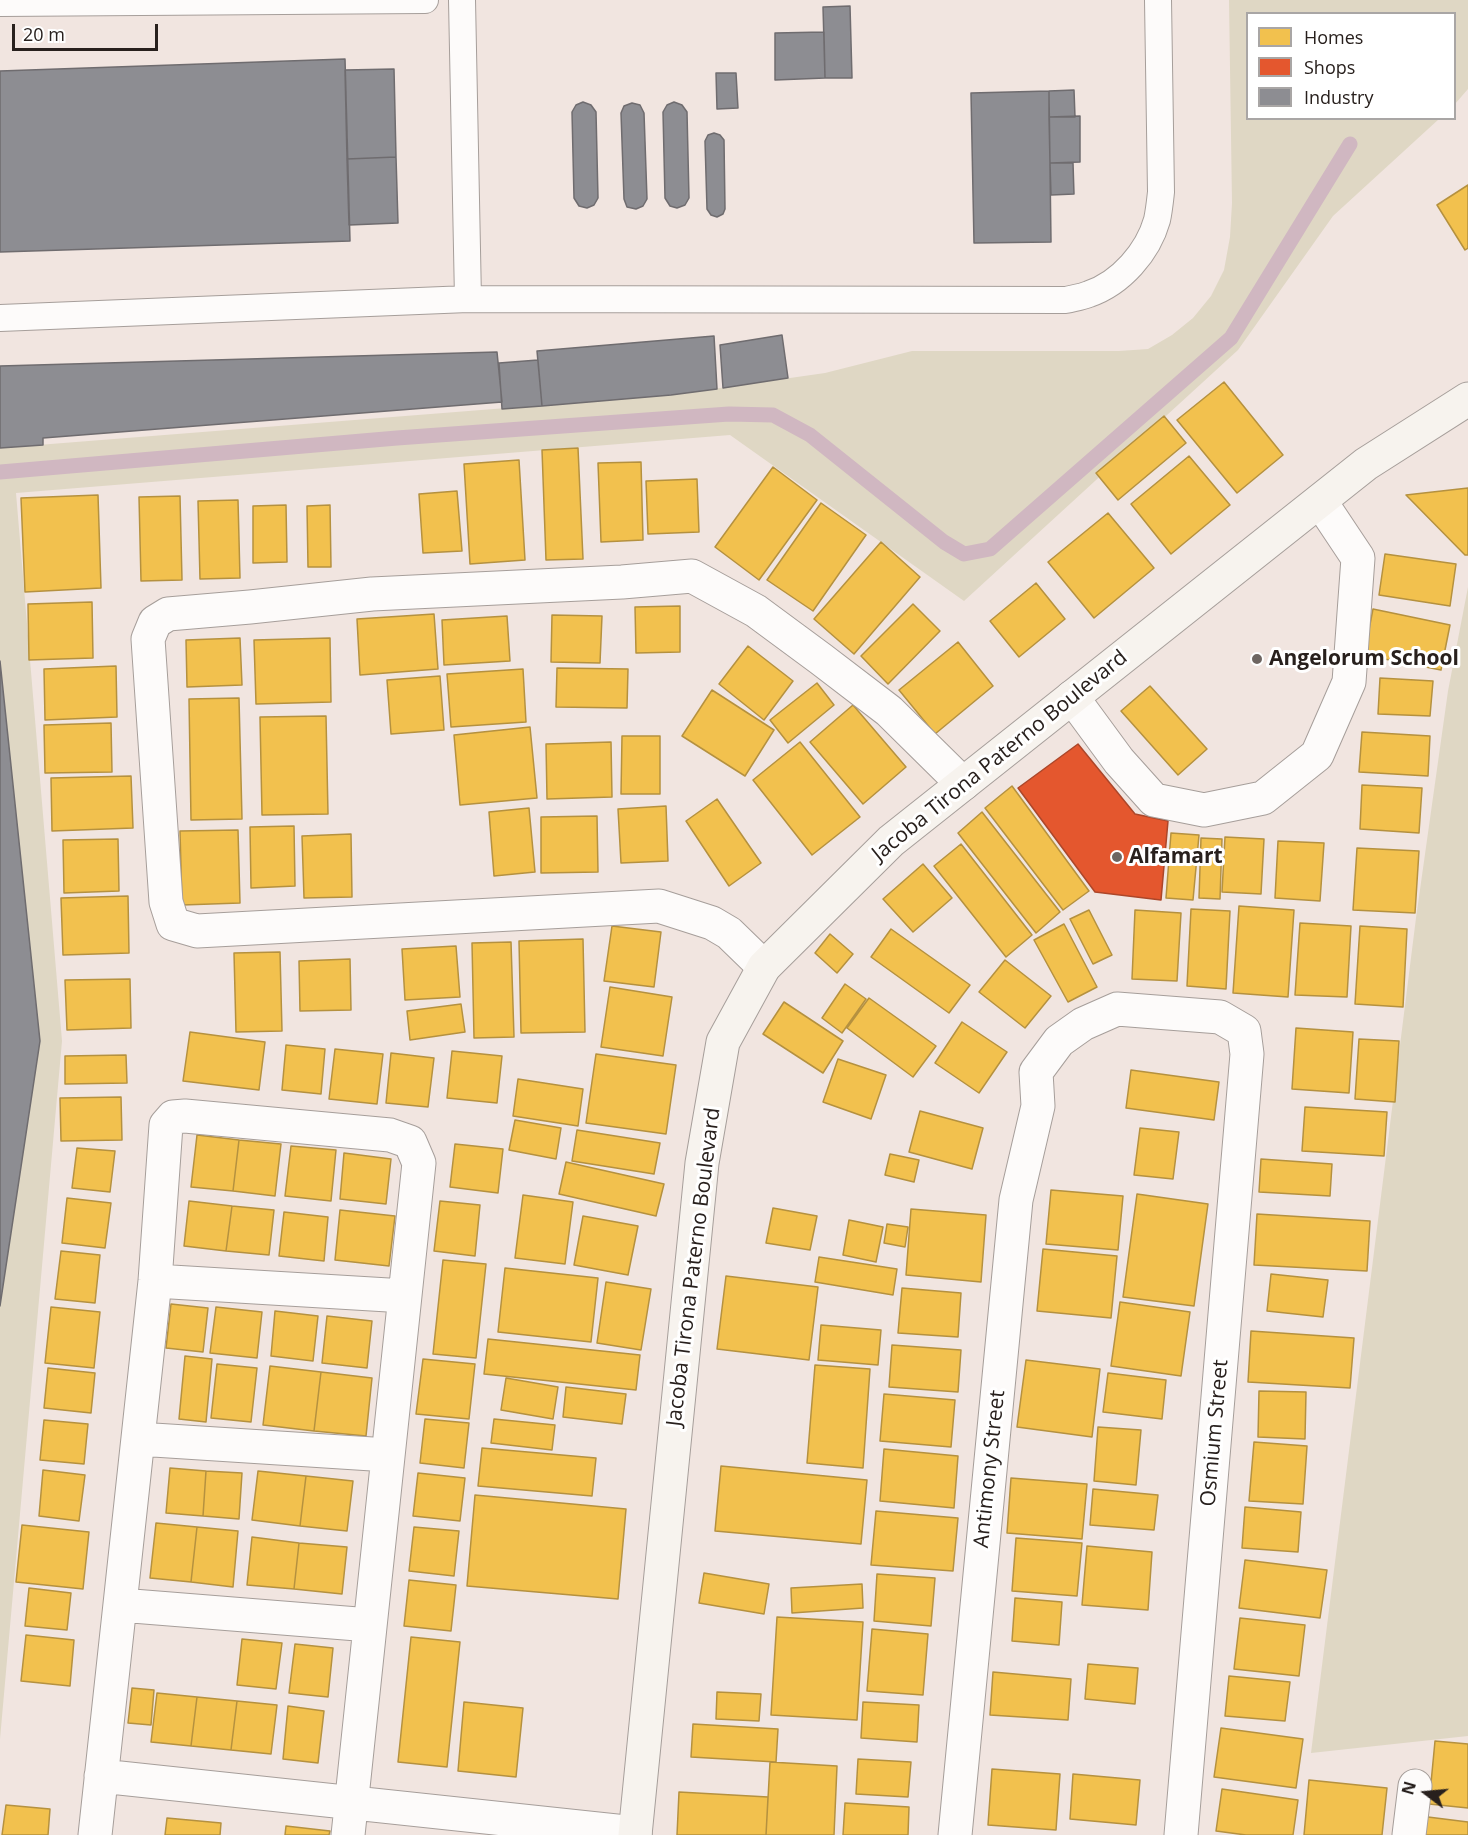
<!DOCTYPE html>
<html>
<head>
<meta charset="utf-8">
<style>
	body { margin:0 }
	#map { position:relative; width:1468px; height:1835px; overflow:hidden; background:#f1e5e0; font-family:"Open Sans",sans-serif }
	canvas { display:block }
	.legend { position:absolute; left:1246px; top:12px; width:210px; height:108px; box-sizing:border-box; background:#fff; border:2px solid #a9a6a5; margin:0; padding:8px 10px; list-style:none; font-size:18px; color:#28201d }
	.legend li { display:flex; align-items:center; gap:12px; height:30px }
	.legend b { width:30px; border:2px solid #a9a6a5 }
	.north { position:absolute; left:1396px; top:1763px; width:60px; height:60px; -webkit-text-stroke:4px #fff; paint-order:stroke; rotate:286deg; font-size:16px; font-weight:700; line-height:24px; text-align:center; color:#28201d }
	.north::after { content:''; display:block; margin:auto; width:21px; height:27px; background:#28201d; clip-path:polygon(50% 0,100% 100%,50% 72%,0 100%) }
	.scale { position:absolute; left:12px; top:24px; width:146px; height:27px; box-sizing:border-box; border:3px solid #28201d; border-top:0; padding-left:8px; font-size:18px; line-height:21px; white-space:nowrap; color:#28201d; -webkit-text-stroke:4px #fff; paint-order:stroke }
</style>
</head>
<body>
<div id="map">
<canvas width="1468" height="1835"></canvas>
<ul class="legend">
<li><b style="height:16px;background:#f2c14e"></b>Homes</li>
<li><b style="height:16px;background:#e4572e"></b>Shops</li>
<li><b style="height:16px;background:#8d8d92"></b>Industry</li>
</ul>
<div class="north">N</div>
<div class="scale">20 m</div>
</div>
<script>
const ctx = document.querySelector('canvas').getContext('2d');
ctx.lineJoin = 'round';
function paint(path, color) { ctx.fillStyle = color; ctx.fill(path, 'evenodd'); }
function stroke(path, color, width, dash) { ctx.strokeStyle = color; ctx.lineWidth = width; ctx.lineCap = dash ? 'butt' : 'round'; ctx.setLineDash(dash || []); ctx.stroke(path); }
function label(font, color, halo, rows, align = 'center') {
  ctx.font = font + ' "Open Sans",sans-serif'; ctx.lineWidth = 6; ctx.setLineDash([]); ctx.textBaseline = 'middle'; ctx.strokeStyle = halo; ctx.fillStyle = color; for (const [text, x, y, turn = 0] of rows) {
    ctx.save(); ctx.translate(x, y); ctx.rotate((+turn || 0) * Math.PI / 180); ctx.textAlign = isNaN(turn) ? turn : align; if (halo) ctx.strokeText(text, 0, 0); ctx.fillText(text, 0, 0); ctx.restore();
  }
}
paint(new Path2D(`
	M1229,0H1468V89L1455,104L1454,14H1248V118L1439,119L1333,216L1238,350L964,601L730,435L16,493L62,1041L0,1739V448L671,395L825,373L912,351H1119L1148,349L1172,335L1193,318L1211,296L1224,270L1230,237L1232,203Z
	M1468,587V1736L1311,1753L1416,918L1448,691Z`), '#dfd7c4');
const homes = new Path2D(`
	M1468,185V248L1465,250L1437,205Z
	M1224,382L1283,455L1237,493L1177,420Z
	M1164,416L1186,443L1118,500L1096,473Z
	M578,448L583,559L546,560L542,450Z
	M1189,456L1230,505L1171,554L1131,504Z
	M519,460L525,560L470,564L464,464Z
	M641,462L643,540L601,542L598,463Z
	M773,467L817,500L759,580L715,547Z
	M697,479L699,532L648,534L646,481Z
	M1468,488V555H1465L1406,495Z
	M457,491L462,551L423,553L419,494Z
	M98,495L101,588L25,592L21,498Z
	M180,496L182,580L141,581L139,497Z
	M238,500L240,578L200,579L198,501Z
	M821,503L866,535L813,611L767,580Z
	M286,505L287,562L253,563V506Z
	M330,505L331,567H308L307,506Z
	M1108,513L1154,568L1094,618L1048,562Z
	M881,542L920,577L854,654L814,619Z
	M1385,554L1456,564L1450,606L1379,595Z
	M1036,583L1065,619L1019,657L990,621Z
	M92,602L93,658L29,660L28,604Z
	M913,604L940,631L888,684L861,656Z
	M680,606V652L636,653L635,607Z
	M1373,609L1450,625L1441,670L1364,655Z
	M434,614L438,669L360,675L357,619Z
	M552,615L602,616L600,663L551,662Z
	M507,616L510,661L444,665L442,620Z
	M240,638L242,685L187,687L186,640Z
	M330,638L331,702L256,704L254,640Z
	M958,642L993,686L935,734L899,690Z
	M748,646L793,681L764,720L719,684Z
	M116,666L117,717L45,720L44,669Z
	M557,668L628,669L627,708L556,707Z
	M523,669L526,722L451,727L447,674Z
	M440,676L444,730L391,734L387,680Z
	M1380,678L1433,681L1430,716L1378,714Z
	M817,683L834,705L788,743L770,720Z
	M1150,686L1207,749L1178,775L1121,711Z
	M712,690L774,730L745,776L682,736Z
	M239,698L242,819L191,820L189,699Z
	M853,705L906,767L863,804L810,742Z
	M326,716L328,814L262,815L260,717Z
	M111,723L112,772L45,773L44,725Z
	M530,727L537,798L460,805L454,735Z
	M1362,732L1430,736L1428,776L1359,772Z
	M622,736H660V794H621Z
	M611,742L612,797L547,799L546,744Z
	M800,742L860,817L812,855L753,780Z
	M131,776L133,828L52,831L51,778Z
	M1362,785L1422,788L1419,833L1360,829Z
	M1012,786L1089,891L1063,910L985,808Z
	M717,799L761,863L729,886L686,821Z
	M666,806L668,861L621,863L618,809Z
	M529,808L535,872L494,876L489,812Z
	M982,812L1060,912L1036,933L958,833Z
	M597,816L598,872L541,873V817Z
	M294,826L295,886L251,888L250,827Z
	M238,830L240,903L182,905L180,831Z
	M1171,833L1199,835L1193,900L1166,898Z
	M351,834L352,897L304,898L302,836Z
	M1225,837L1264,839L1261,894L1222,892Z
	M1201,838L1222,839L1220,899L1199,898Z
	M118,839L119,891L64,893L63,840Z
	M1278,841L1324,843L1320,901L1275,898Z
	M961,844L1032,935L1006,957L934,866Z
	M1357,848L1419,851L1415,913L1353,910Z
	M923,864L952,898L913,932L883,899Z
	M128,896L129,953L63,955L61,898Z
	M1239,906L1294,910L1288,997L1233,993Z
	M1191,909L1230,911L1226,989L1187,986Z
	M1089,910L1112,955L1093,964L1070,919Z
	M1135,910L1181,913L1177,981L1132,979Z
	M1300,923L1351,926L1347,997L1295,995Z
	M1064,924L1097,987L1068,1002L1034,940Z
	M612,926L661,932L654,987L604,981Z
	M1360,926L1407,929L1403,1007L1355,1004Z
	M891,929L970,985L949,1013L871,957Z
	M830,934L853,954L837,973L815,953Z
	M583,939L585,1032L521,1033L519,941Z
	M511,942L514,1037L474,1038L472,943Z
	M456,946L460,997L405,1000L402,949Z
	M280,952L282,1031L236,1032L234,953Z
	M350,959L351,1010L300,1011L299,961Z
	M1005,960L1051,996L1025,1028L979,992Z
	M130,979L131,1028L67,1030L65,980Z
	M845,984L866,999L842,1033L822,1018Z
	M610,987L672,997L663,1056L601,1047Z
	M869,998L936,1046L913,1077L847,1028Z
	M784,1002L843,1041L823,1073L763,1034Z
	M461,1004L465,1032L410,1040L407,1011Z
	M962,1022L1007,1052L979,1093L935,1063Z
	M1296,1028L1353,1032L1349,1093L1292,1089Z
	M190,1032L265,1042L259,1090L183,1081Z
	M1359,1039L1399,1041L1395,1102L1355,1099Z
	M286,1045L325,1049L321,1094L282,1090Z
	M335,1049L383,1054L377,1104L329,1099Z
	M452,1051L502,1056L497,1103L447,1098Z
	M391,1053L434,1058L428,1107L386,1103Z
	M596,1054L676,1065L666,1134L586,1123Z
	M126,1055L127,1083L65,1084V1056Z
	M838,1059L886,1075L871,1119L823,1102Z
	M1131,1070L1219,1082L1214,1120L1126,1108Z
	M518,1079L583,1089L578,1126L513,1116Z
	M121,1097L122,1140L61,1141L60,1098Z
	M1305,1107L1387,1112L1384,1156L1302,1151Z
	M920,1111L983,1128L972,1169L909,1152Z
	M515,1120L561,1128L556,1159L509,1150Z
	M1140,1128L1179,1132L1173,1179L1134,1175Z
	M577,1130L660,1143L654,1174L572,1161Z
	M197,1135L239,1140L233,1191L191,1187Z
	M239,1140L281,1144L275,1196L233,1191Z
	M455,1144L503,1149L498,1193L450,1187Z
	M291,1146L336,1150L331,1201L285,1196Z
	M77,1148L115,1151L110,1192L72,1188Z
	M344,1153L391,1159L386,1204L340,1199Z
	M890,1154L919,1160L914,1182L885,1175Z
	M1261,1159L1332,1164L1330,1196L1259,1192Z
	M566,1162L664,1184L656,1216L559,1194Z
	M1051,1190L1123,1196L1118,1250L1046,1244Z
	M1137,1194L1208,1204L1194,1306L1123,1297Z
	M523,1195L573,1202L565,1264L515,1258Z
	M67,1198L111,1203L105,1248L62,1243Z
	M189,1201L232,1206L226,1251L184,1246Z
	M440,1201L480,1205L475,1256L434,1251Z
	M232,1206L274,1210L269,1255L226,1251Z
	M773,1208L817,1216L810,1250L766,1243Z
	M911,1209L986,1215L981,1282L906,1275Z
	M340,1210L395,1216L389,1266L335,1260Z
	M284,1212L328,1217L324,1261L279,1256Z
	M1257,1214L1370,1221L1367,1271L1254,1265Z
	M583,1216L638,1226L628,1275L574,1265Z
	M849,1220L883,1227L876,1262L843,1255Z
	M887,1224L908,1227L905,1247L884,1243Z
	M1043,1249L1117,1256L1111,1318L1037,1311Z
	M61,1251L100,1255L95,1303L55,1299Z
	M819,1257L897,1269L893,1295L815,1282Z
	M443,1260L486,1264L476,1358L433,1354Z
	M505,1268L598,1278L591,1342L498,1332Z
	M1271,1274L1328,1280L1323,1317L1267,1311Z
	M726,1276L818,1287L809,1360L717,1349Z
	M606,1282L651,1289L641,1350L597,1343Z
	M902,1288L961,1293L958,1337L898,1333Z
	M1120,1302L1190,1312L1181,1376L1111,1366Z
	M171,1304L208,1308L203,1352L166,1348Z
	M51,1307L100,1312L94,1368L45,1363Z
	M216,1307L262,1312L257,1358L210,1353Z
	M275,1311L318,1316L313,1361L271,1356Z
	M327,1316L372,1321L367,1368L322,1363Z
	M821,1325L881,1330L878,1365L818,1360Z
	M1251,1331L1354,1338L1350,1388L1248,1382Z
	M488,1339L640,1355L636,1390L484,1374Z
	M892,1345L961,1350L958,1392L889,1387Z
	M185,1356L212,1359L206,1422L179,1419Z
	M423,1359L475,1364L469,1419L416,1414Z
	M1026,1360L1100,1369L1092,1437L1017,1427Z
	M217,1364L257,1368L251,1422L211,1418Z
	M815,1365L870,1369L863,1468L807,1463Z
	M270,1366L321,1372L314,1431L263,1425Z
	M48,1368L95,1373L91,1413L44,1408Z
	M321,1372L372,1378L366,1436L314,1431Z
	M1108,1373L1166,1380L1162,1419L1103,1412Z
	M506,1378L558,1387L553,1419L501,1410Z
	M566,1387L626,1394L622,1424L563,1417Z
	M1259,1391L1306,1392L1305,1439L1258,1437Z
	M884,1394L955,1400L951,1447L880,1441Z
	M425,1419L469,1423L464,1468L420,1463Z
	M494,1419L555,1425L552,1450L491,1443Z
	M44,1420L88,1424L84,1464L40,1460Z
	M1098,1427L1141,1430L1136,1485L1094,1481Z
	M1254,1442L1307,1446L1303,1504L1249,1501Z
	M482,1448L596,1458L592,1496L478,1486Z
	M884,1449L958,1456L954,1508L880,1501Z
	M721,1466L867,1480L861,1544L715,1531Z
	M170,1468L206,1471L203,1516L166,1513Z
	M43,1470L85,1475L79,1521L39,1516Z
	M206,1471L242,1473L239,1519L203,1516Z
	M258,1471L306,1476L300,1526L252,1520Z
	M418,1473L465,1478L460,1521L413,1516Z
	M306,1476L353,1481L347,1531L300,1526Z
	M1011,1478L1087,1484L1082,1539L1007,1533Z
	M1093,1489L1158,1495L1154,1530L1090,1525Z
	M475,1495L626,1509L618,1599L467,1586Z
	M1245,1507L1301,1512L1298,1552L1242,1548Z
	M876,1511L958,1518L953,1571L871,1565Z
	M156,1523L197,1527L191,1582L150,1578Z
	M22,1525L89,1532L83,1589L16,1582Z
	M197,1527L238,1531L233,1587L191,1582Z
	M414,1527L459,1531L454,1576L409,1571Z
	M252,1537L299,1543L294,1589L247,1585Z
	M1016,1538L1082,1543L1077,1596L1012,1591Z
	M299,1543L347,1547L342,1594L294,1589Z
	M1087,1546L1152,1552L1148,1610L1082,1605Z
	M1245,1560L1327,1570L1320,1618L1239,1608Z
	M704,1573L769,1584L764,1614L699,1603Z
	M877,1574L935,1578L931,1626L874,1621Z
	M409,1580L456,1585L451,1631L404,1626Z
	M862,1584L863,1608L792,1613L791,1588Z
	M29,1588L71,1593L67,1630L25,1626Z
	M1015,1598L1062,1602L1059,1645L1012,1641Z
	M777,1617L863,1622L857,1720L771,1715Z
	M1240,1618L1305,1625L1299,1676L1234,1669Z
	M872,1629L928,1634L923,1695L867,1691Z
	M26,1635L74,1640L70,1686L21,1681Z
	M411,1637L460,1642L447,1767L398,1762Z
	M242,1639L282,1643L276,1689L237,1685Z
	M295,1644L333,1648L328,1697L289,1693Z
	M1088,1664L1138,1668L1135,1704L1085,1699Z
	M993,1672L1071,1679L1068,1720L990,1715Z
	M1229,1676L1290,1682L1285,1721L1225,1716Z
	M132,1688L154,1690L151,1725L128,1723Z
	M717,1692L761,1694L759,1721L716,1719Z
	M157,1693L197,1697L191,1746L151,1742Z
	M197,1697L237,1701L231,1750L191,1746Z
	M237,1701L277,1705L271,1754L231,1750Z
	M464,1702L523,1708L516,1777L458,1771Z
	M863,1702L919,1705L917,1742L861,1738Z
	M288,1706L324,1711L318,1763L283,1759Z
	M693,1724L778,1729L776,1762L691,1757Z
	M1221,1728L1303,1739L1296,1788L1214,1777Z
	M1435,1741L1468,1744V1808L1429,1804Z
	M858,1759L911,1762L908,1797L856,1794Z
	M770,1762L837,1766L834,1835H766Z
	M992,1769L1060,1774L1056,1830L988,1825Z
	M1073,1774L1140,1780L1136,1825L1070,1819Z
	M1309,1780L1387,1788L1382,1835H1304Z
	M1222,1789L1298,1800L1293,1835H1246L1216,1831Z
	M679,1792L768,1797L766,1835H677Z
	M845,1803L909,1807L908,1835H843Z
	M6,1805L50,1809L48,1835H2Z
	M1420,1816L1468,1822V1835H1418Z
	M167,1818L221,1823L220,1835H165Z
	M286,1826L330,1831L329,1835H285Z`);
paint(homes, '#f2c14e');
stroke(homes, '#b5913f', 1.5);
const shops = new Path2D(`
	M1078,744L1135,814L1168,821L1161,900L1095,892L1018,788Z`);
paint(shops, '#e4572e');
stroke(shops, '#ac4629', 1.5);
const industry = new Path2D(`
	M850,6L852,78H825L823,7Z
	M824,32L825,78L775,80V33Z
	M345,59L350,241L0,252V71Z
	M394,69L396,157L347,159L345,70Z
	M716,73H736L738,108L717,109Z
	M1074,90L1075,117H1049V91Z
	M1049,91L1051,242L974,243L971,93Z
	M583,102L591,105L596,112L598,198L594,205L587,208L579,206L574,198L572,112L576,105Z
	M674,102L682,105L687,112L689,198L685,205L677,208L670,206L665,198L663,112L667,105Z
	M632,103L640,105L644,113L647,199L643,206L636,209L627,207L624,199L621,113L624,106Z
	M1080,116V162L1050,163L1049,117Z
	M714,133L720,135L724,140L725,209L723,214L717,217L711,215L707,209L705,141L708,135Z
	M396,157L398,223L349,225L347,159Z
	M1050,163H1073L1074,194L1051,195Z
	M782,335L788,378L723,388L720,345Z
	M714,336L717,389L671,395L542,406L537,351Z
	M497,352L502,402L43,438V445L0,448V366Z
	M538,360L542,406L502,409L499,363Z
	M0,661L40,1041L0,1306Z`);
paint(industry, '#8d8d92');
stroke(industry, '#6f6c6f', 1.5);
stroke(new Path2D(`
	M0,472L397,438L729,414L773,415L810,435L944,542L964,554L990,549L1231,338L1350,144`), '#d0b7c1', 15);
const lane = new Path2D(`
	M462,0L468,299
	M0,3L425,0
	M0,318L468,299L1066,300C1074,298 1082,297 1089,294C1121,283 1148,252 1157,220C1159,211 1160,201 1161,192L1158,0`);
const street = new Path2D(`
	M1072,697L1119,761L1154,800L1204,810L1263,798L1317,755L1349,682L1358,558L1320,501
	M764,967L729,933L712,923L659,906L197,931L173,924L166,902L148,639L155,622L168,614L250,607L372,594L622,582L692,576L756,611L821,659L889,711L963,784
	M155,1281L405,1296
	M138,1439L388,1455
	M120,1605L370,1625
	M101,1776L635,1833
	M95,1835L155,1281L166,1125L173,1117L185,1116L390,1135L410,1142L419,1163L348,1835
	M955,1835L1016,1200L1038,1106L1036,1072L1059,1041L1083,1024L1117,1009L1220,1017L1244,1031L1247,1054L1181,1835
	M1409,1835L1415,1786`);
const secondary = new Path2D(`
	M635,1835L702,1163L723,1042L764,967L891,841L1366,464L1468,399`);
stroke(lane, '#a69e9a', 28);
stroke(street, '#a69e9a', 35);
stroke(secondary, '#a69e9a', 35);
stroke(lane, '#fdfbfa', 26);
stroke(street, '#fdfbfa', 33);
stroke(secondary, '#f7f3ee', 33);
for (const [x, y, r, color] of [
	[1257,659,6,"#6e6561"],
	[1117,857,6,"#6e6561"]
]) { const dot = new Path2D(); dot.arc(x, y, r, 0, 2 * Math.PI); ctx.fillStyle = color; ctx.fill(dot); stroke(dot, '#fff', 2); }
label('bold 21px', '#28201d', '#fff', [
	["Angelorum School",1269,659],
	["Alfamart",1129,857]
], 'left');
label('21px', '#28201d', '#fff', [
	["Jacoba Tirona Paterno Boulevard",1000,756,-39],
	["Jacoba Tirona Paterno Boulevard",694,1267,-83],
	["Osmium Street",1215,1433,-85],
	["Antimony Street",990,1469,-84]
]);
</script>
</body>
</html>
